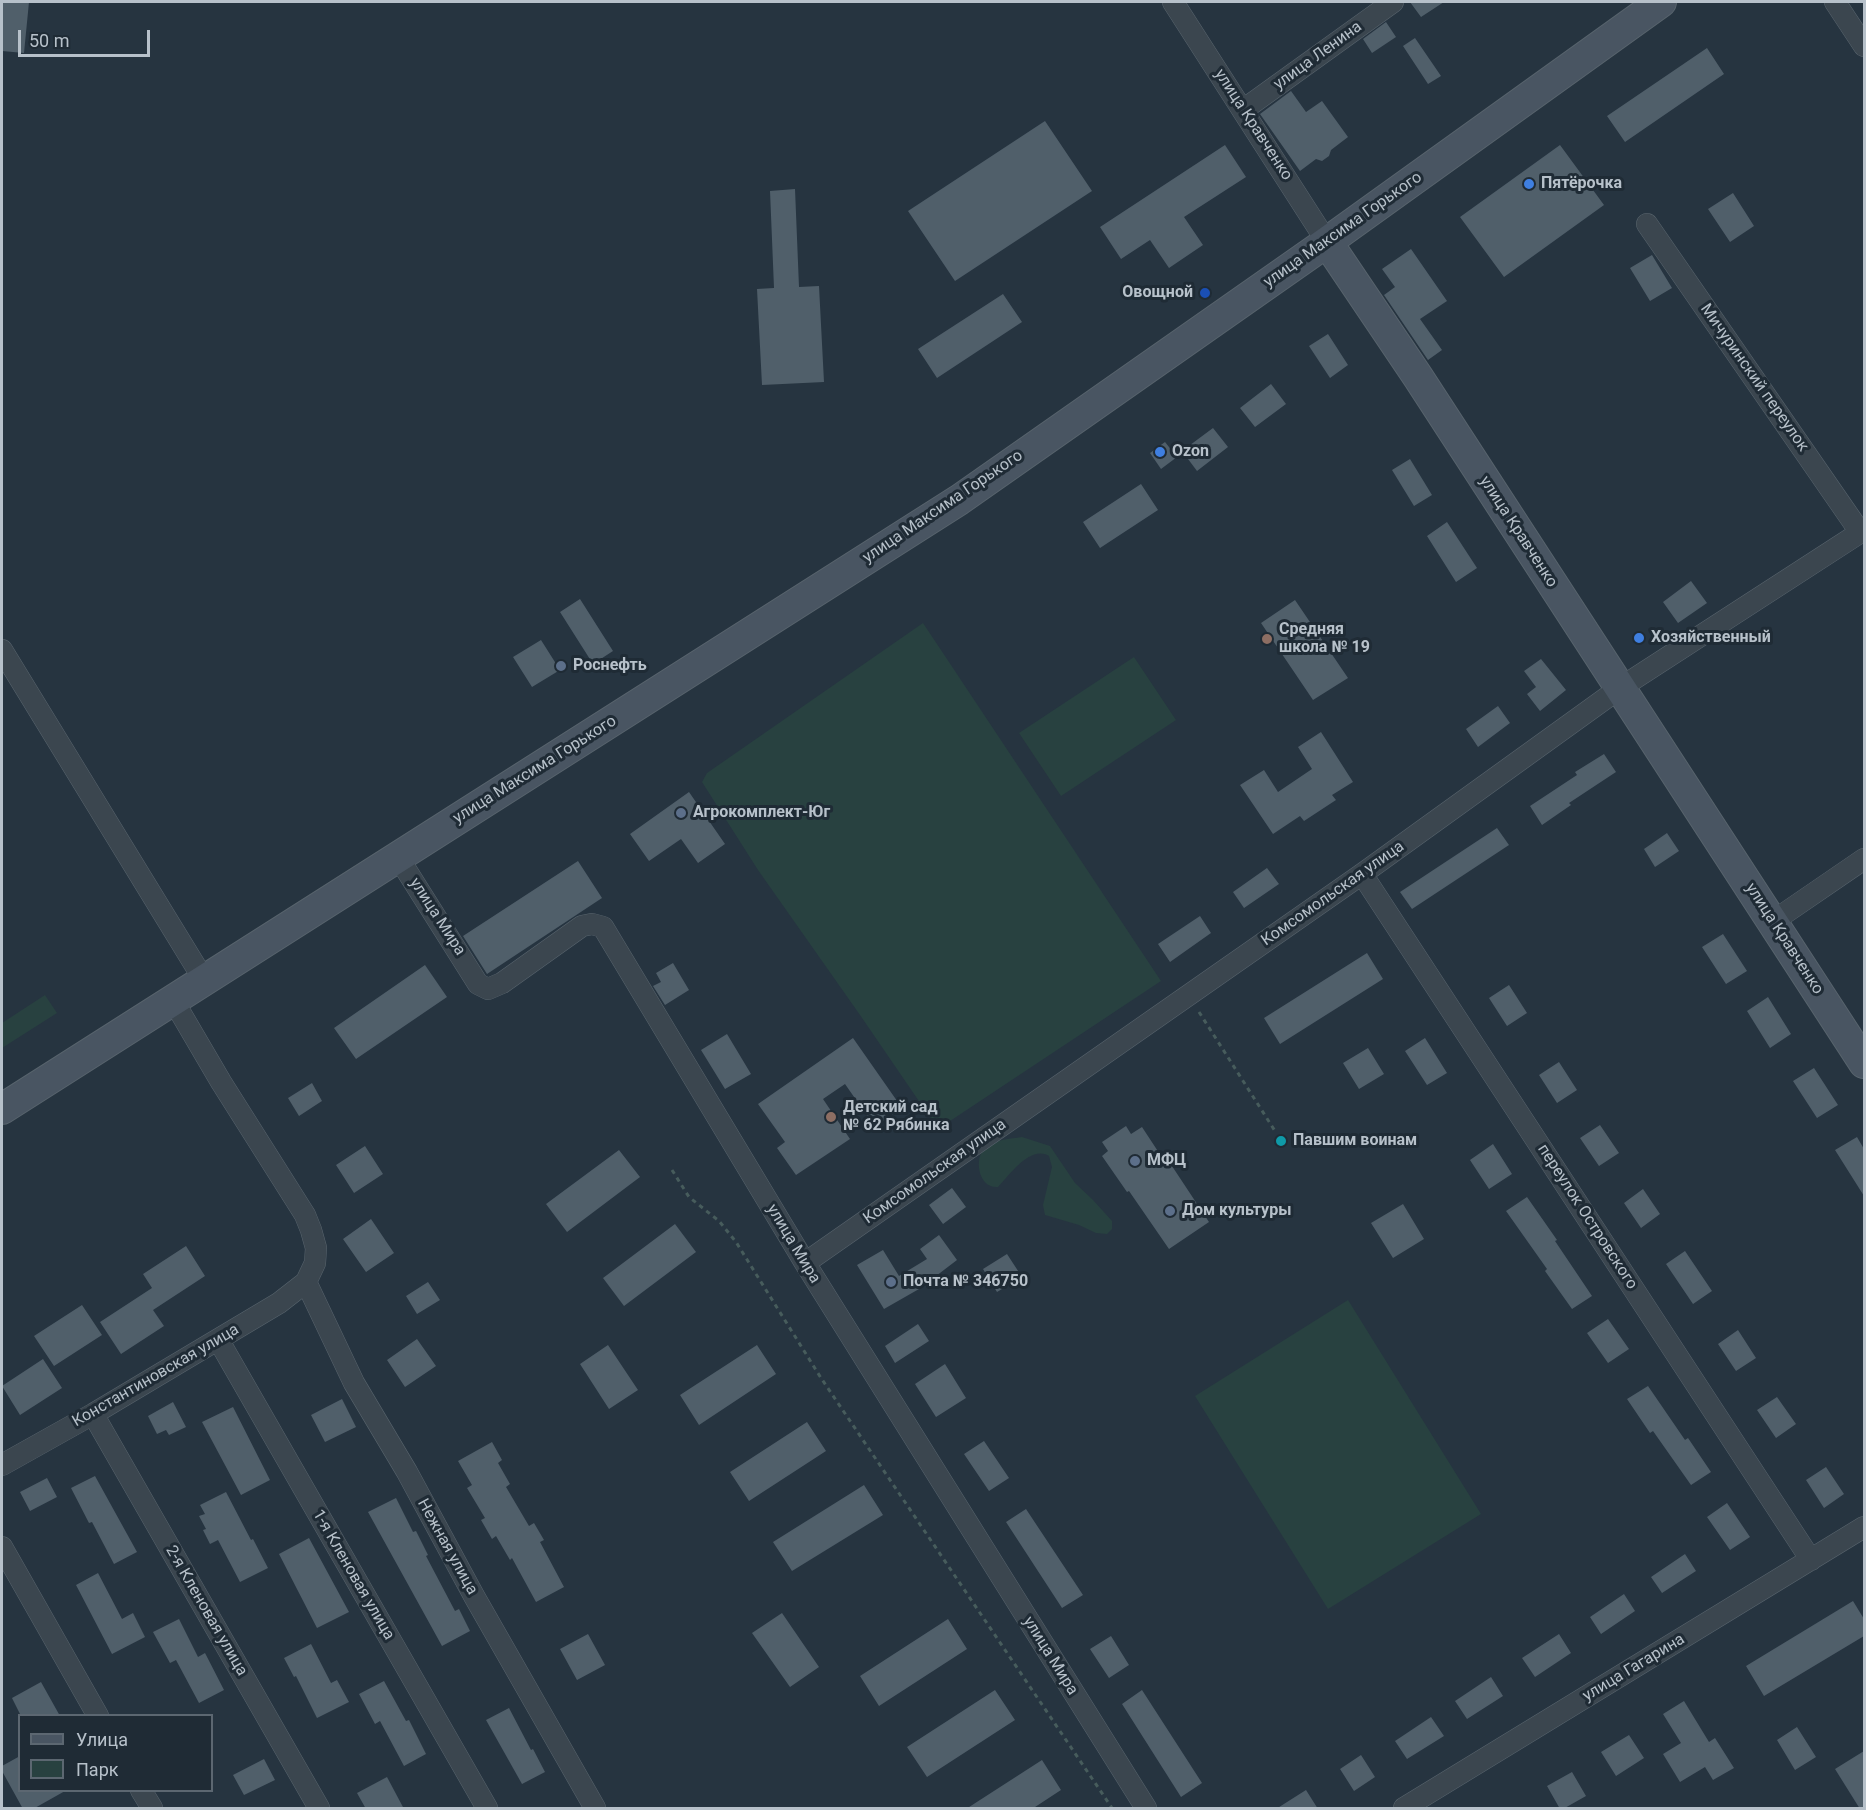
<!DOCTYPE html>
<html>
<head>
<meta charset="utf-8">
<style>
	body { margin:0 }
	#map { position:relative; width:1866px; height:1810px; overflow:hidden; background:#263440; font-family:Roboto,sans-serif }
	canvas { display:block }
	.frame { position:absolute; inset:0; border:3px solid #b7c1ca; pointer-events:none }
	.legend { position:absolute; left:18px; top:1714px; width:195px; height:78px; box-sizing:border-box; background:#1f2b35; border:2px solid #5c6771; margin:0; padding:8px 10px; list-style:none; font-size:18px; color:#b7c1ca }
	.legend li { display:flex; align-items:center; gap:12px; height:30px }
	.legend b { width:30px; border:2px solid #5c6771 }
	.scale { position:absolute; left:18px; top:30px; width:132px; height:27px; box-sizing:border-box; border:3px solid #b7c1ca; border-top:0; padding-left:8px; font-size:18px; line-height:21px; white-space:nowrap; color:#b7c1ca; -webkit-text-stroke:4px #1f2b35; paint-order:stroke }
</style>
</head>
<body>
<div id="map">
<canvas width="1866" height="1810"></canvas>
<div class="frame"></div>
<ul class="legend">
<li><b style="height:8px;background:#495562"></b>Улица</li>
<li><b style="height:16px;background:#284140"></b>Парк</li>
</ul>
<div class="scale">50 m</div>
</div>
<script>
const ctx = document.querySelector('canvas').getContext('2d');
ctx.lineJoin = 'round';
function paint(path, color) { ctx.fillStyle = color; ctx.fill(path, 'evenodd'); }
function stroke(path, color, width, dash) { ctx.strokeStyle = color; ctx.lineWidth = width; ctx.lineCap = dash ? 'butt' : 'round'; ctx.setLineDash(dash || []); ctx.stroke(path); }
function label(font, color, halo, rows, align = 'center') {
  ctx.font = font + ' Roboto,sans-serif'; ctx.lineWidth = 6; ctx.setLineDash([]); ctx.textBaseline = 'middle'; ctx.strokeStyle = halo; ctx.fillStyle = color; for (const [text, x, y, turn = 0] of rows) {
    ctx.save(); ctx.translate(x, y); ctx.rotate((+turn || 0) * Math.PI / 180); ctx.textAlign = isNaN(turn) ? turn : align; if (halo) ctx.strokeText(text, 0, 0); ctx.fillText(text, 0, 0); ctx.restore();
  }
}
paint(new Path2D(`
	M923,623L1161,981L938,1129L860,1015L758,870L702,782L707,773Z
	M1134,657L1176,720L1061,796L1019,733Z
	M45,995L57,1013L2,1048V1023Z
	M1022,1137L1050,1146L1075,1183L1093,1200L1112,1221V1229L1107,1234L1096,1233L1079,1225L1045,1215L1043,1205L1052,1167L1049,1156C1030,1145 1010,1175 998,1187C979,1189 973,1159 985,1148C995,1139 1010,1139 1022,1137Z
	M1348,1300L1481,1514L1328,1609L1195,1396Z`), '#284140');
paint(new Path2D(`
	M2,2H29L24,53L2,51Z
	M1410,2H1444L1421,17Z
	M1386,22L1396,37L1372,53L1363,39Z
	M1415,38L1441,76L1428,84L1403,46Z
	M1707,48L1724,74L1625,142L1607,116Z
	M1291,91L1306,112L1322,101L1348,137L1331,150L1329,156L1322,161L1316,159L1300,171L1260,114Z
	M1045,121L1092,191L955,281L908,211Z
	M1225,145L1246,177L1184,217L1203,245L1169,268L1150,240L1121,259L1100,227Z
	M1560,145L1604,205L1504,277L1460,217Z
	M795,189L799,287L819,286L824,382L762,385L757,289L774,288L770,191Z
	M1733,193L1754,226L1730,242L1708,209Z
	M1411,249L1447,301L1420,319L1442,350L1428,360L1384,295L1395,287L1382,269Z
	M1652,255L1672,288L1650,301L1630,268Z
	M1003,294L1022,322L937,378L918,349Z
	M1328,334L1348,365L1330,378L1309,346Z
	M1271,384L1286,404L1255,427L1240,408Z
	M1213,428L1228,447L1197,471L1182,451Z
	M1165,442L1177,457L1161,469L1150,453Z
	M1410,459L1432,495L1414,506L1392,470Z
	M1141,484L1158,510L1100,548L1083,522Z
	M1447,522L1477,568L1456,582L1427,536Z
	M1691,581L1707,603L1678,623L1663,602Z
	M580,599L613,651L593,664L560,612Z
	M1295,600L1348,678L1313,700L1261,623Z
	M541,640L560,670L532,687L513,657Z
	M1541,659L1566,690L1540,711L1527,694L1536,687L1524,671Z
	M1498,706L1510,723L1478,747L1466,729Z
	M1321,732L1353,782L1332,795L1336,800L1304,821L1300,816L1273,834L1240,785L1264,770L1278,792L1312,769L1298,747Z
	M1604,754L1616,772L1569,803L1571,805L1542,825L1530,806L1577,775L1575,772Z
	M689,792L725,844L698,863L681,839L649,861L630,834Z
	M1497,828L1509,845L1412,909L1400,892Z
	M1667,833L1679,851L1655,867L1644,849Z
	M578,861L602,898L487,974L463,936Z
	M1267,868L1279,884L1244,908L1233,892Z
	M1200,916L1211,933L1170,962L1158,944Z
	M1723,934L1747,971L1726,984L1702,947Z
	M1367,953L1383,979L1280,1044L1264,1018Z
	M673,963L689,990L665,1005L653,986L661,982L656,973Z
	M425,965L447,997L356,1059L334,1028Z
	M1509,985L1527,1013L1507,1026L1489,998Z
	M1768,997L1791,1034L1770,1048L1747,1011Z
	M727,1034L751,1074L725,1089L701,1050Z
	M853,1038L902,1108L875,1127L845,1084L823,1099L850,1139L796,1175L777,1148L785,1142L758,1104Z
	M1425,1038L1447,1073L1427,1085L1405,1051Z
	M1368,1048L1384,1074L1359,1089L1343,1063Z
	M1559,1062L1577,1090L1557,1103L1539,1075Z
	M1814,1068L1838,1105L1817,1118L1793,1081Z
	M312,1083L322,1101L299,1116L288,1098Z
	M1600,1125L1619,1153L1599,1166L1580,1138Z
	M1126,1126L1131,1134L1142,1127L1165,1162L1168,1160L1209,1222L1169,1249L1129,1191L1127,1192L1102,1156L1108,1151L1102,1142Z
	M1857,1137L1864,1149V1196L1835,1150Z
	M1493,1144L1512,1174L1489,1189L1470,1160Z
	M365,1146L383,1174L354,1193L336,1165Z
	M619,1150L640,1177L567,1232L546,1204Z
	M952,1188L966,1207L943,1224L929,1205Z
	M1643,1189L1660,1214L1641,1228L1624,1203Z
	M1527,1197L1557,1240L1555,1241L1592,1296L1572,1309L1545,1271L1547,1269L1506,1211Z
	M1403,1204L1424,1239L1393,1258L1371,1223Z
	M371,1219L394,1253L366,1272L343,1239Z
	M675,1224L696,1252L624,1306L603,1278Z
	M939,1235L957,1260L919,1289L884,1309L857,1265L883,1250L899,1276L927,1259L920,1249Z
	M186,1246L205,1276L153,1310L164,1326L121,1354L100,1322L152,1288L143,1274Z
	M1685,1251L1712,1291L1693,1304L1666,1264Z
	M1007,1254L1022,1277L997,1292L983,1269Z
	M428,1282L440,1300L417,1314L406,1296Z
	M82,1305L102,1335L54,1366L34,1336Z
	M1608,1319L1629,1349L1608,1363L1587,1333Z
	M918,1324L929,1341L895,1363L885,1346Z
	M1738,1330L1756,1358L1736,1371L1718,1344Z
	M417,1339L436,1366L405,1387L387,1360Z
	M608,1345L638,1390L609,1409L580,1364Z
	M757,1345L776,1374L699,1425L680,1395Z
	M43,1359L62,1388L20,1415L2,1386Z
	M945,1364L966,1398L936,1417L915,1384Z
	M1648,1386L1685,1440L1688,1438L1711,1472L1691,1485L1653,1431L1650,1433L1627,1399Z
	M1777,1397L1796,1424L1776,1438L1757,1410Z
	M342,1399L356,1427L325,1442L311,1415Z
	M173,1402L186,1427L169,1435L166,1430L157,1434L148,1416Z
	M233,1407L270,1480L241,1495L202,1422Z
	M807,1422L826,1451L749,1501L730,1472Z
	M984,1441L1009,1478L989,1491L964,1454Z
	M492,1442L502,1460L498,1463L510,1484L506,1487L529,1526L534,1523L544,1540L540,1542L564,1587L536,1602L512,1558L510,1560L496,1536L492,1539L481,1520L485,1518L467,1488L472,1485L458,1461Z
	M1826,1467L1844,1494L1824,1508L1806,1480Z
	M95,1476L137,1552L114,1564L92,1522L89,1523L71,1488Z
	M47,1478L57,1497L30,1511L20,1492Z
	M864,1485L883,1515L792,1571L773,1542Z
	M226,1492L251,1540L253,1539L268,1568L240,1582L218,1540L210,1544L203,1530L206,1529L199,1516L205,1514L200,1505Z
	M396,1498L413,1532L416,1531L428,1555L426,1556L455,1611L459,1609L470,1631L442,1646L368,1512Z
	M1727,1503L1750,1537L1730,1550L1707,1517Z
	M1026,1509L1083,1595L1062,1608L1006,1522Z
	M309,1538L349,1612L317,1628L279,1554Z
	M1685,1554L1696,1571L1662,1593L1651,1577Z
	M98,1573L122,1619L133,1613L145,1637L112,1654L76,1585Z
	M1624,1594L1635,1611L1601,1634L1590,1617Z
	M1853,1601L1864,1619V1636L1764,1696L1746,1666Z
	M782,1613L819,1667L790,1687L752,1633Z
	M179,1619L198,1657L205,1653L224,1690L199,1703L176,1660L170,1663L153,1632Z
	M948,1619L967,1649L879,1706L860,1676Z
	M588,1634L605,1665L577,1680L560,1649Z
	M1559,1634L1571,1653L1535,1677L1522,1658Z
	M1111,1636L1129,1665L1109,1678L1090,1649Z
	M311,1644L331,1683L337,1680L349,1702L317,1718L296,1676L294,1677L284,1658Z
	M1491,1677L1503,1696L1467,1719L1455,1701Z
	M384,1681L406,1721L409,1720L426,1754L404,1766L380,1721L375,1724L359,1694Z
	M41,1682L60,1716H21L12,1698Z
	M995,1690L1015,1720L927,1777L907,1747Z
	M1142,1690L1202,1783L1181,1797L1122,1704Z
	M1684,1701L1709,1742L1715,1738L1734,1768L1713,1780L1705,1767L1680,1782L1663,1754L1681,1743L1663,1714Z
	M509,1708L531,1750L533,1749L545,1772L522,1784L486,1720Z
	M1431,1717L1444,1736L1407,1759L1395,1741Z
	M1797,1727L1816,1757L1795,1770L1777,1740Z
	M1629,1735L1644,1758L1616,1776L1601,1752Z
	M1864,1751V1809H1860L1835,1769Z
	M1361,1755L1375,1777L1354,1791L1340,1769Z
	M20,1756V1791H65L33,1809H23L2,1771V1766Z
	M264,1759L275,1780L244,1795L233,1775Z
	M1042,1760L1061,1790L1032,1809H966Z
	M1572,1772L1586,1796L1563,1809H1560L1547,1786Z
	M387,1777L404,1809H366L357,1793Z
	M1306,1790L1318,1809H1276Z`), '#505f6a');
const street = new Path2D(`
	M1173,2L1327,242
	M1835,2L1864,46
	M1243,110L1393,2
	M1647,224L1860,532
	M2,650L204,980
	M398,857L478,984L488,989L502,983L582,926L592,924L603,927L805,1263L1146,1808
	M1362,874L1811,1560
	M1772,922L1864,859
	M805,1263L1362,874L1620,688L1864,530
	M306,1282L354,1383L407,1472L474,1596L595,1808
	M219,1341L487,1808
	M93,1414L319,1808
	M2,1465L93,1414L279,1303L306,1282L315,1263L316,1248L311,1230L305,1215L221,1082L173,1000
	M2,1547L98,1716
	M141,1790L152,1808
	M1404,1808L1864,1527`);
const secondary = new Path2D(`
	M1327,242L1418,377L1864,1063
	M2,1109L959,500L1327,242L1661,2`);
stroke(street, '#58646d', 22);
stroke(secondary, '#58646d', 32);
stroke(new Path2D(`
	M1199,1012L1275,1131
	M672,1170L689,1197L719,1221L736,1242L821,1378L1112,1808`), '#475c5c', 3, [4.5, 4.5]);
stroke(street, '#3b464f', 21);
stroke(secondary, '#495562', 30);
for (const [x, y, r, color] of [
	[1529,184,6,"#3f7fe0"],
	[1205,293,6,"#1a4fb4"],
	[1160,452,6,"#3f7fe0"],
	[1639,638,6,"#3f7fe0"],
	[1267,639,6,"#8d6e63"],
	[561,666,6,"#5c6f8a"],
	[681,813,6,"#5c6f8a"],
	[831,1117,6,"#8d6e63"],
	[1281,1141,6,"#0f9aa8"],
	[1135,1161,6,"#5c6f8a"],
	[1170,1211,6,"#5c6f8a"],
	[891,1282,6,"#5c6f8a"]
]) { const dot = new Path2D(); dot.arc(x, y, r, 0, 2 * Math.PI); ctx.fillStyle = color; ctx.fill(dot); stroke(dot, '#1f2b35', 2); }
label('16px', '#b7c1ca', '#1f2b35', [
	["улица Ленина",1318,56,-36],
	["улица Кравченко",1253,125,57],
	["улица Максима Горького",1343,230,-35],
	["Мичуринский переулок",1754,378,55],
	["улица Максима Горького",943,507,-34],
	["улица Кравченко",1518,532,57],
	["улица Максима Горького",535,770,-32],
	["Комсомольская улица",1333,894,-35],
	["улица Мира",437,917,57],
	["улица Кравченко",1784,939,57],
	["Комсомольская улица",935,1172,-35],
	["переулок Островского",1587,1217,57],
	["улица Мира",793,1244,59],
	["Константиновская улица",156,1376,-30],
	["Нежная улица",447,1547,61],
	["1-я Кленовая улица",353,1575,60],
	["2-я Кленовая улица",206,1611,60],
	["улица Мира",1050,1656,58],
	["улица Гагарина",1634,1668,-31]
]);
label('bold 16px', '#b7c1ca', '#1f2b35', [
	["Пятёрочка",1541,184],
	["Овощной",1193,293,"right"],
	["Ozon",1172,452],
	["Средняя",1279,630],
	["школа № 19",1279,648],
	["Хозяйственный",1651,638],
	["Роснефть",573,666],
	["Агрокомплект-Юг",693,813],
	["Детский сад",843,1108],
	["№ 62 Рябинка",843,1126],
	["Павшим воинам",1293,1141],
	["МФЦ",1147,1161],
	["Дом культуры",1182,1211],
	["Почта № 346750",903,1282]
], 'left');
</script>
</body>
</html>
